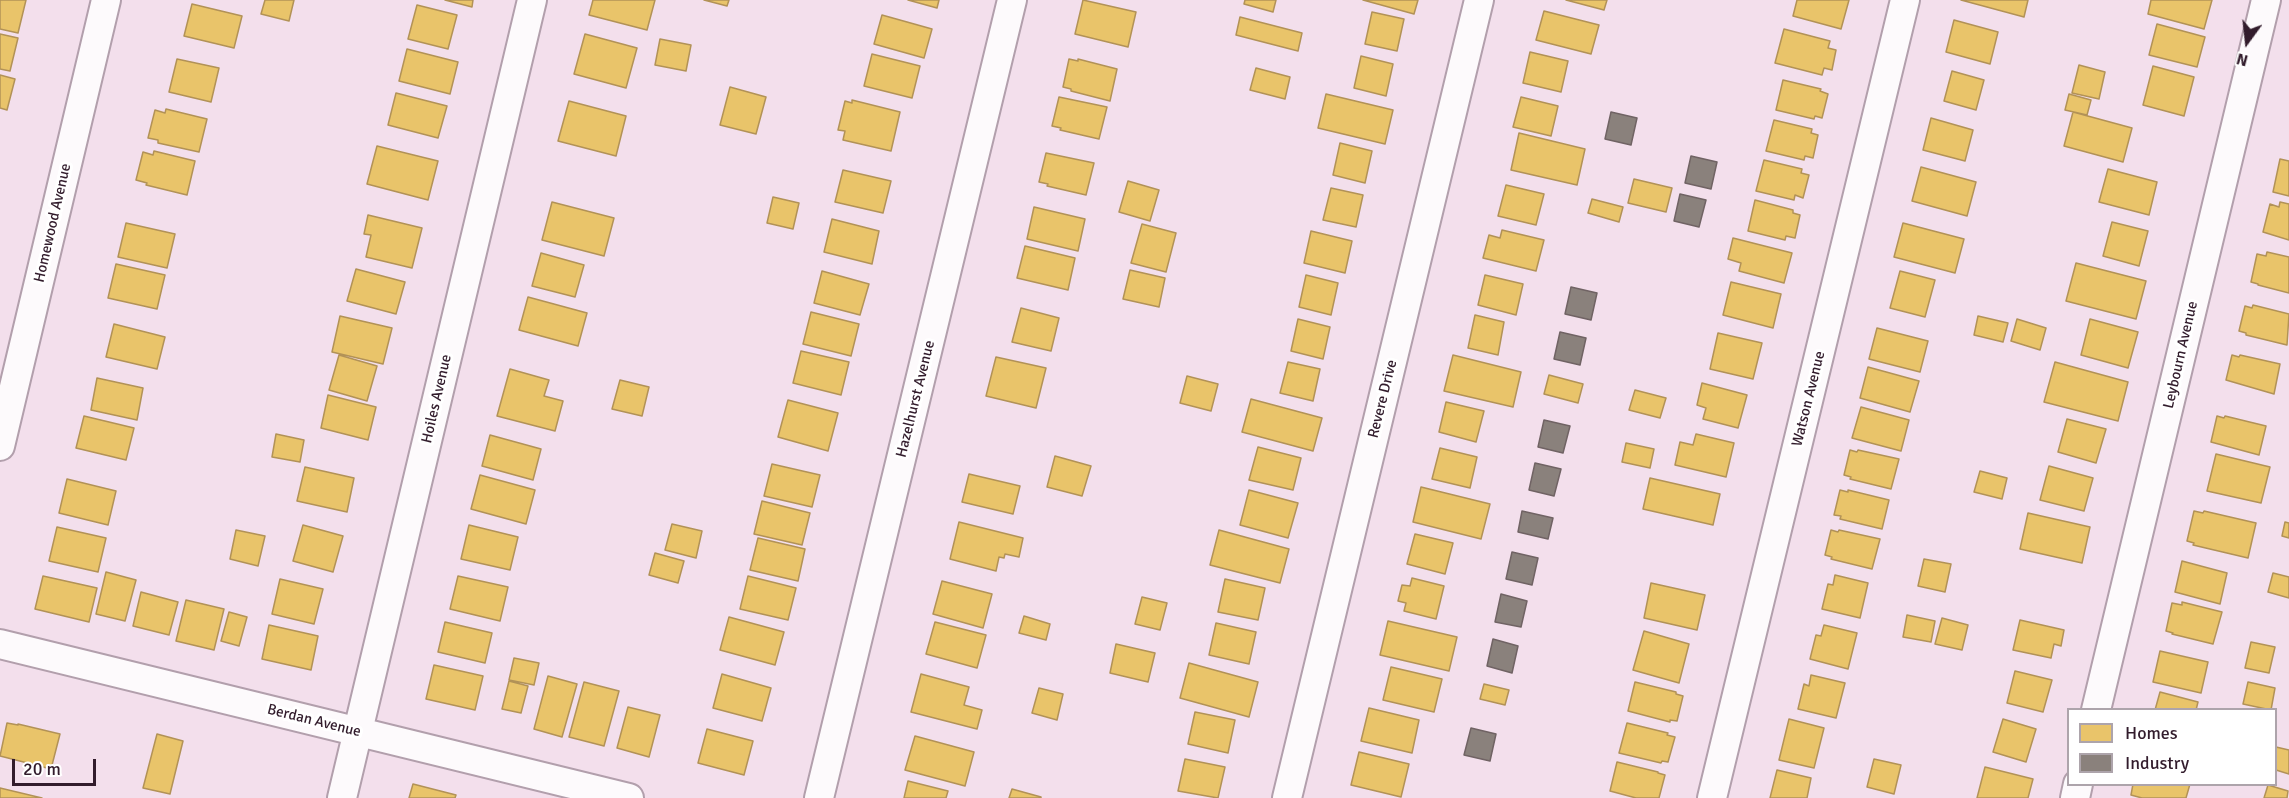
<!DOCTYPE html>
<html>
<head>
<meta charset="utf-8">
<style>
	body { margin:0 }
	#map { position:relative; width:2289px; height:798px; overflow:hidden; background:#f3dfec; font-family:Signika,sans-serif }
	canvas { display:block }
	.legend { position:absolute; left:2067px; top:708px; width:210px; height:78px; box-sizing:border-box; background:#fff; border:2px solid #ada4ab; margin:0; padding:8px 10px; list-style:none; font-size:18px; color:#321c2c }
	.legend li { display:flex; align-items:center; gap:12px; height:30px }
	.legend b { width:30px; border:2px solid #ada4ab }
	.north { position:absolute; left:2217px; top:12px; width:60px; height:60px; -webkit-text-stroke:4px #fff; paint-order:stroke; rotate:195deg; font-size:16px; font-weight:700; line-height:24px; text-align:center; color:#321c2c }
	.north::after { content:''; display:block; margin:auto; width:21px; height:27px; background:#321c2c; clip-path:polygon(50% 0,100% 100%,50% 72%,0 100%) }
	.scale { position:absolute; left:12px; top:759px; width:84px; height:27px; box-sizing:border-box; border:3px solid #321c2c; border-top:0; padding-left:8px; font-size:18px; line-height:21px; white-space:nowrap; color:#321c2c; -webkit-text-stroke:4px #fff; paint-order:stroke }
</style>
</head>
<body>
<div id="map">
<canvas width="2289" height="798"></canvas>
<ul class="legend">
<li><b style="height:16px;background:#e9c46a"></b>Homes</li>
<li><b style="height:16px;background:#8a817c"></b>Industry</li>
</ul>
<div class="north">N</div>
<div class="scale">20 m</div>
</div>
<script>
const ctx = document.querySelector('canvas').getContext('2d');
ctx.lineJoin = 'round';
function paint(path, color) { ctx.fillStyle = color; ctx.fill(path, 'evenodd'); }
function stroke(path, color, width, dash) { ctx.strokeStyle = color; ctx.lineWidth = width; ctx.lineCap = dash ? 'butt' : 'round'; ctx.setLineDash(dash || []); ctx.stroke(path); }
function label(font, color, halo, rows, align = 'center') {
  ctx.font = font + ' Signika,sans-serif'; ctx.lineWidth = 6; ctx.setLineDash([]); ctx.textBaseline = 'middle'; ctx.strokeStyle = halo; ctx.fillStyle = color; for (const [text, x, y, turn = 0] of rows) {
    ctx.save(); ctx.translate(x, y); ctx.rotate((+turn || 0) * Math.PI / 180); ctx.textAlign = isNaN(turn) ? turn : align; if (halo) ctx.strokeText(text, 0, 0); ctx.fillText(text, 0, 0); ctx.restore();
  }
}
const homes = new Path2D(`
	M0,0H26L18,33L0,29Z
	M265,0H294L289,21L261,14Z
	M445,0H473L472,7Z
	M593,0H655L647,30L589,15Z
	M704,0H729L727,6Z
	M908,0H939L937,8Z
	M1083,0L1136,12L1128,47L1075,34Z
	M1245,0H1276L1273,12L1244,4Z
	M1363,0H1418L1414,14Z
	M1566,0H1607L1604,10Z
	M1797,0H1849L1841,29L1793,16Z
	M1961,0H2028L2024,17Z
	M2151,0H2212L2204,29L2148,14Z
	M192,4L242,16L234,48L184,36Z
	M417,5L457,15L448,49L408,39Z
	M1544,11L1599,25L1591,54L1536,40Z
	M1372,12L1404,19L1397,51L1365,44Z
	M882,15L932,29L924,58L874,44Z
	M1240,17L1302,33L1298,51L1236,35Z
	M1954,20L1998,32L1990,64L1946,52Z
	M2157,24L2205,37L2197,67L2149,55Z
	M1784,29L1830,41L1828,48L1836,50L1832,70L1824,68L1822,75L1775,63Z
	M0,34L18,38L10,71L0,69Z
	M585,34L637,48L626,88L574,74Z
	M660,39L691,45L686,71L655,65Z
	M407,49L458,62L450,94L399,81Z
	M1530,52L1568,61L1561,92L1523,83Z
	M872,54L920,66L912,98L864,86Z
	M1361,56L1393,64L1386,96L1354,88Z
	M177,59L219,68L211,102L169,92Z
	M1069,59L1078,61V59L1117,69L1110,101L1071,91V89L1063,87Z
	M2079,65L2105,72L2099,99L2072,93Z
	M2153,66L2194,77L2184,116L2143,105Z
	M1256,68L1290,77L1285,99L1250,90Z
	M1952,71L1984,80L1976,110L1944,101Z
	M0,75L15,79L7,110L0,108Z
	M1783,80L1821,89L1820,91L1828,94L1822,118L1815,116L1814,119L1776,110Z
	M730,87L766,97L756,134L720,125Z
	M396,93L447,106L438,138L388,125Z
	M1326,94L1393,110L1385,144L1318,128Z
	M2069,94L2091,100L2087,115L2065,110Z
	M1059,97L1107,107L1099,139L1060,130L1061,128L1052,126Z
	M1521,97L1558,106L1551,136L1513,127Z
	M852,100L900,112L891,151L843,140L845,131L838,130L845,101L852,103Z
	M569,101L626,116L616,156L558,141Z
	M166,109L207,119L199,152L158,143V140L148,138L155,110L165,113Z
	M2073,112L2132,128L2123,162L2064,146Z
	M1931,118L1973,130L1965,161L1923,150Z
	M1774,120L1812,129L1811,133L1818,135L1813,158L1805,156L1804,160L1766,151Z
	M1519,133L1585,149L1577,185L1511,170Z
	M1340,143L1372,151L1365,183L1333,175Z
	M377,146L438,161L428,200L367,184Z
	M154,151L195,161L187,195L146,185L147,183L136,180L143,152L153,155Z
	M1046,153L1094,163L1086,195L1047,186L1048,184L1039,182Z
	M2280,159L2289,161V196L2273,192Z
	M1764,160L1802,169L1801,173L1809,175L1803,198L1795,195L1794,200L1756,191Z
	M1921,167L1976,182L1967,216L1912,201Z
	M2108,169L2157,182L2149,215L2099,202Z
	M843,170L891,181L883,213L835,202Z
	M1634,179L1672,188L1666,212L1628,203Z
	M1128,181L1159,190L1150,221L1119,212Z
	M1506,185L1544,194L1536,225L1498,216Z
	M1331,188L1363,195L1356,227L1323,220Z
	M773,197L799,203L793,229L767,223Z
	M1592,199L1623,207L1619,222L1588,213Z
	M1755,200L1793,210V213L1800,215L1795,238L1786,236L1785,240L1748,231Z
	M552,202L614,218L604,256L542,240Z
	M2280,202L2289,204V240L2263,232L2270,204L2279,207Z
	M1034,207L1085,219L1078,251L1027,239Z
	M368,215L422,228L412,268L366,257L371,235L364,234Z
	M832,219L879,231L872,264L824,252Z
	M2112,222L2148,231L2139,266L2103,256Z
	M126,223L175,234L167,268L118,257Z
	M1903,223L1964,239L1955,273L1894,257Z
	M1142,224L1176,233L1166,272L1131,263Z
	M1502,230L1544,240L1536,271L1483,258L1489,235L1500,238Z
	M1311,231L1352,241L1345,273L1304,263Z
	M1733,238L1792,253L1784,283L1739,271L1741,263L1728,259Z
	M1025,246L1075,258L1068,290L1017,278Z
	M2267,252L2289,257V293L2258,285V284L2251,282L2257,254L2266,256Z
	M541,253L584,265L575,297L532,286Z
	M2076,263L2146,281L2136,319L2066,301Z
	M116,264L165,275L157,309L108,298Z
	M356,269L405,282L396,314L347,301Z
	M1130,270L1165,278L1159,307L1123,299Z
	M822,271L869,284L860,315L814,303Z
	M1900,271L1935,280L1925,317L1890,308Z
	M1306,275L1338,283L1331,315L1299,307Z
	M1485,275L1523,284L1516,315L1478,305Z
	M1731,282L1781,294L1773,328L1723,315Z
	M528,297L587,313L578,346L519,330Z
	M2253,305L2289,314L2287,345L2246,335V333L2239,331L2245,306L2252,308Z
	M1021,308L1059,318L1051,351L1012,342Z
	M811,312L859,324L851,356L803,344Z
	M1475,315L1504,322L1498,355L1468,348Z
	M340,316L392,328L383,364L332,352Z
	M1978,316L2008,323L2003,342L1974,335Z
	M1298,319L1330,327L1323,359L1291,351Z
	M2017,319L2046,328L2040,350L2011,341Z
	M2090,319L2138,332L2128,368L2081,355Z
	M114,324L165,337L157,369L106,357Z
	M1877,328L1928,341L1920,372L1869,359Z
	M1718,333L1762,343L1753,379L1710,369Z
	M801,351L849,362L841,395L793,383Z
	M339,355L377,366L367,401L329,390Z
	M1453,355L1521,372L1513,407L1444,391Z
	M2232,355L2239,357L2240,355L2280,364L2274,394L2226,380Z
	M996,357L1046,368L1036,408L986,396Z
	M1288,362L1320,369L1313,401L1280,393Z
	M2055,362L2128,382L2118,421L2044,402Z
	M1868,367L1919,381L1910,412L1860,398Z
	M510,369L549,380L544,396L563,401L555,431L497,416Z
	M1549,375L1583,384L1578,403L1544,394Z
	M1187,376L1218,384L1211,411L1180,403Z
	M97,378L143,388L137,420L91,410Z
	M620,380L649,387L642,416L612,409Z
	M1702,383L1747,395L1738,428L1703,419L1706,408L1697,405Z
	M1635,390L1666,398L1660,418L1629,410Z
	M328,395L376,407L368,440L321,428Z
	M1251,399L1322,418L1313,451L1242,432Z
	M788,400L838,413L828,451L778,437Z
	M1446,402L1484,411L1476,442L1439,432Z
	M1861,407L1909,420L1901,451L1852,438Z
	M84,416L134,428L126,460L76,448Z
	M2217,416L2224,418L2225,416L2266,426L2259,455L2211,442Z
	M2067,419L2106,429L2096,463L2058,452Z
	M276,434L304,440L300,462L272,457Z
	M1696,434L1734,443L1726,477L1675,465L1680,442L1693,445Z
	M490,435L541,449L533,480L482,466Z
	M1626,443L1654,449L1650,468L1622,462Z
	M1258,447L1301,458L1293,490L1249,480Z
	M1440,448L1477,457L1470,488L1432,479Z
	M1850,450L1857,452L1858,450L1899,459L1891,489L1850,479L1851,477L1844,475Z
	M2216,454L2270,467L2261,503L2207,491Z
	M1055,456L1091,466L1082,496L1047,487Z
	M772,464L820,475L812,507L764,496Z
	M2049,466L2093,478L2084,511L2040,500Z
	M305,467L354,478L347,512L297,501Z
	M1980,471L2007,478L2002,499L1974,492Z
	M969,474L1020,486L1013,514L962,502Z
	M480,475L535,490L526,524L471,509Z
	M1650,478L1720,494L1713,525L1643,509Z
	M67,479L116,491L108,525L59,513Z
	M1421,487L1490,504L1481,539L1413,522Z
	M1249,490L1298,503L1288,538L1240,525Z
	M1840,490L1848,492V490L1889,500L1882,529L1840,519L1841,516L1834,515Z
	M762,501L810,513L802,545L754,534Z
	M2194,511L2203,513L2204,511L2256,523L2248,558L2193,545L2194,543L2187,541Z
	M2028,513L2090,527L2082,563L2020,549Z
	M959,522L1023,538L1019,557L1005,554L1004,558L999,557L996,571L950,559Z
	M2285,522L2289,523V538L2282,536Z
	M672,524L702,531L696,558L665,550Z
	M303,525L343,536L333,572L293,561Z
	M469,525L518,537L510,570L461,559Z
	M57,527L106,538L98,572L49,561Z
	M236,530L265,536L258,566L230,559Z
	M1219,530L1289,549L1280,583L1210,565Z
	M1831,530L1838,532L1839,530L1880,539L1872,569L1831,559L1832,557L1825,555Z
	M1415,534L1453,543L1445,574L1407,564Z
	M758,538L805,549L798,581L750,570Z
	M655,553L684,561L678,583L649,575Z
	M1924,559L1951,564L1945,592L1918,586Z
	M2182,561L2227,573L2220,604L2175,592Z
	M106,572L136,580L125,621L96,614Z
	M2273,573L2289,577V598L2268,592Z
	M1835,575L1868,583L1860,618L1822,609L1828,584L1833,585Z
	M43,576L97,588L89,622L35,609Z
	M458,576L508,587L500,621L450,609Z
	M748,576L796,588L788,620L740,609Z
	M1412,578L1444,586L1436,619L1404,611L1406,603L1398,601L1402,585L1410,586Z
	M280,579L323,589L314,624L272,614Z
	M1225,579L1265,588L1258,620L1218,612Z
	M942,581L992,594L983,628L933,614Z
	M1651,583L1705,595L1697,630L1644,618Z
	M141,592L178,602L169,635L133,626Z
	M1142,597L1167,603L1160,630L1135,624Z
	M186,600L224,609L214,650L176,641Z
	M2182,602L2222,612L2213,644L2172,634L2173,633L2166,631L2172,603L2182,605Z
	M229,612L247,617L239,646L221,641Z
	M1907,615L1935,621L1931,642L1903,637Z
	M1024,616L1050,624L1046,640L1019,633Z
	M729,617L784,632L775,665L720,650Z
	M1942,618L1968,625L1962,650L1935,644Z
	M2020,620L2064,630L2061,646L2054,644L2051,658L2013,650Z
	M1388,621L1457,637L1449,671L1380,655Z
	M445,622L492,633L485,663L438,652Z
	M935,622L986,635L977,668L926,654Z
	M1216,623L1256,632L1249,664L1209,655Z
	M269,625L318,636L311,670L262,659Z
	M1824,625L1857,633L1848,669L1810,659L1816,635L1821,636Z
	M1644,631L1689,644L1679,683L1633,670Z
	M2251,642L2275,647L2269,673L2245,668Z
	M1116,644L1155,653L1148,682L1110,673Z
	M2160,651L2208,662L2201,693L2153,682Z
	M514,658L539,663L534,685L509,680Z
	M1189,663L1258,682L1249,717L1180,698Z
	M434,665L483,676L475,710L426,699Z
	M1391,667L1442,679L1434,712L1383,700Z
	M2015,671L2052,680L2043,712L2007,703Z
	M722,674L771,688L762,721L713,708Z
	M921,674L969,687L964,705L982,710L977,729L911,712Z
	M1811,675L1845,683L1836,718L1798,709L1804,684L1809,686Z
	M548,676L577,684L562,737L534,729Z
	M509,681L528,686L521,713L502,709Z
	M584,682L619,691L604,746L569,737Z
	M1635,682L1676,692V694L1683,696L1677,721L1670,720V722L1628,711Z
	M2248,682L2275,688L2271,710L2243,704Z
	M1484,684L1509,690L1505,705L1480,699Z
	M1039,688L1063,694L1057,720L1032,713Z
	M2160,692L2198,702L2196,710H2155Z
	M628,707L660,715L649,757L617,748Z
	M1369,708L1419,720L1412,753L1361,741Z
	M1195,712L1235,720L1228,753L1188,744Z
	M1789,719L1824,728L1814,768L1779,760Z
	M2003,719L2036,729L2026,762L1993,752Z
	M7,723L18,725V724L60,734L51,769L0,756Z
	M1627,723L1668,733L1667,735L1675,737L1668,762L1662,761L1661,763L1619,753Z
	M707,729L753,741L744,775L698,763Z
	M157,734L183,741L170,794L143,788Z
	M915,736L974,752L965,786L905,770Z
	M2276,747L2289,750V774L2276,770Z
	M1359,752L1409,764L1401,797L1351,785Z
	M1185,759L1225,767L1218,798L1178,791Z
	M1874,759L1901,765L1894,794L1867,787Z
	M1617,762L1658,772V773L1665,775L1659,798H1636L1610,791Z
	M1985,767L2033,779L2028,798H1977Z
	M1777,770L1811,778L1807,798H1770Z
	M908,781L948,791L946,798H904Z
	M413,784L456,795L455,798H409Z
	M2133,784H2190L2186,798H2142L2131,795Z
	M2268,785L2288,791L2287,798H2264Z
	M0,788L42,798H0Z
	M1012,789L1041,797V798H1009Z`);
paint(homes, '#e9c46a');
stroke(homes, '#b29257', 1.5);
const industry = new Path2D(`
	M1611,112L1637,118L1631,145L1605,139Z
	M1691,156L1717,162L1711,189L1685,183Z
	M1680,194L1706,200L1699,227L1674,221Z
	M1571,287L1597,293L1591,320L1565,314Z
	M1560,332L1586,338L1580,365L1554,359Z
	M1544,420L1570,426L1563,453L1538,447Z
	M1535,463L1561,469L1554,496L1529,490Z
	M1522,511L1553,518L1548,539L1518,532Z
	M1512,552L1538,558L1532,585L1506,579Z
	M1501,594L1527,601L1521,627L1495,622Z
	M1493,639L1518,646L1512,673L1487,666Z
	M1471,728L1496,734L1490,761L1464,755Z`);
paint(industry, '#8a817c');
stroke(industry, '#706364', 1.5);
const minor = new Path2D(`
	M0,446L106,0
	M0,644L629,798
	M2096,710L2266,0
	M342,798L532,0
	M819,798L1012,0
	M1287,798L1479,0
	M1712,798L1905,0
	M2075,798L2078,784`);
stroke(minor, '#b29fac', 32);
stroke(minor, '#fdfafc', 28);
label('15px', '#321c2c', '#fff', [
	["Homewood Avenue",53,223,-77],
	["Leybourn Avenue",2181,355,-77],
	["Hoiles Avenue",437,399,-77],
	["Hazelhurst Avenue",916,399,-76],
	["Revere Drive",1383,399,-76],
	["Watson Avenue",1809,399,-76],
	["Berdan Avenue",314,721,14]
]);
</script>
</body>
</html>
